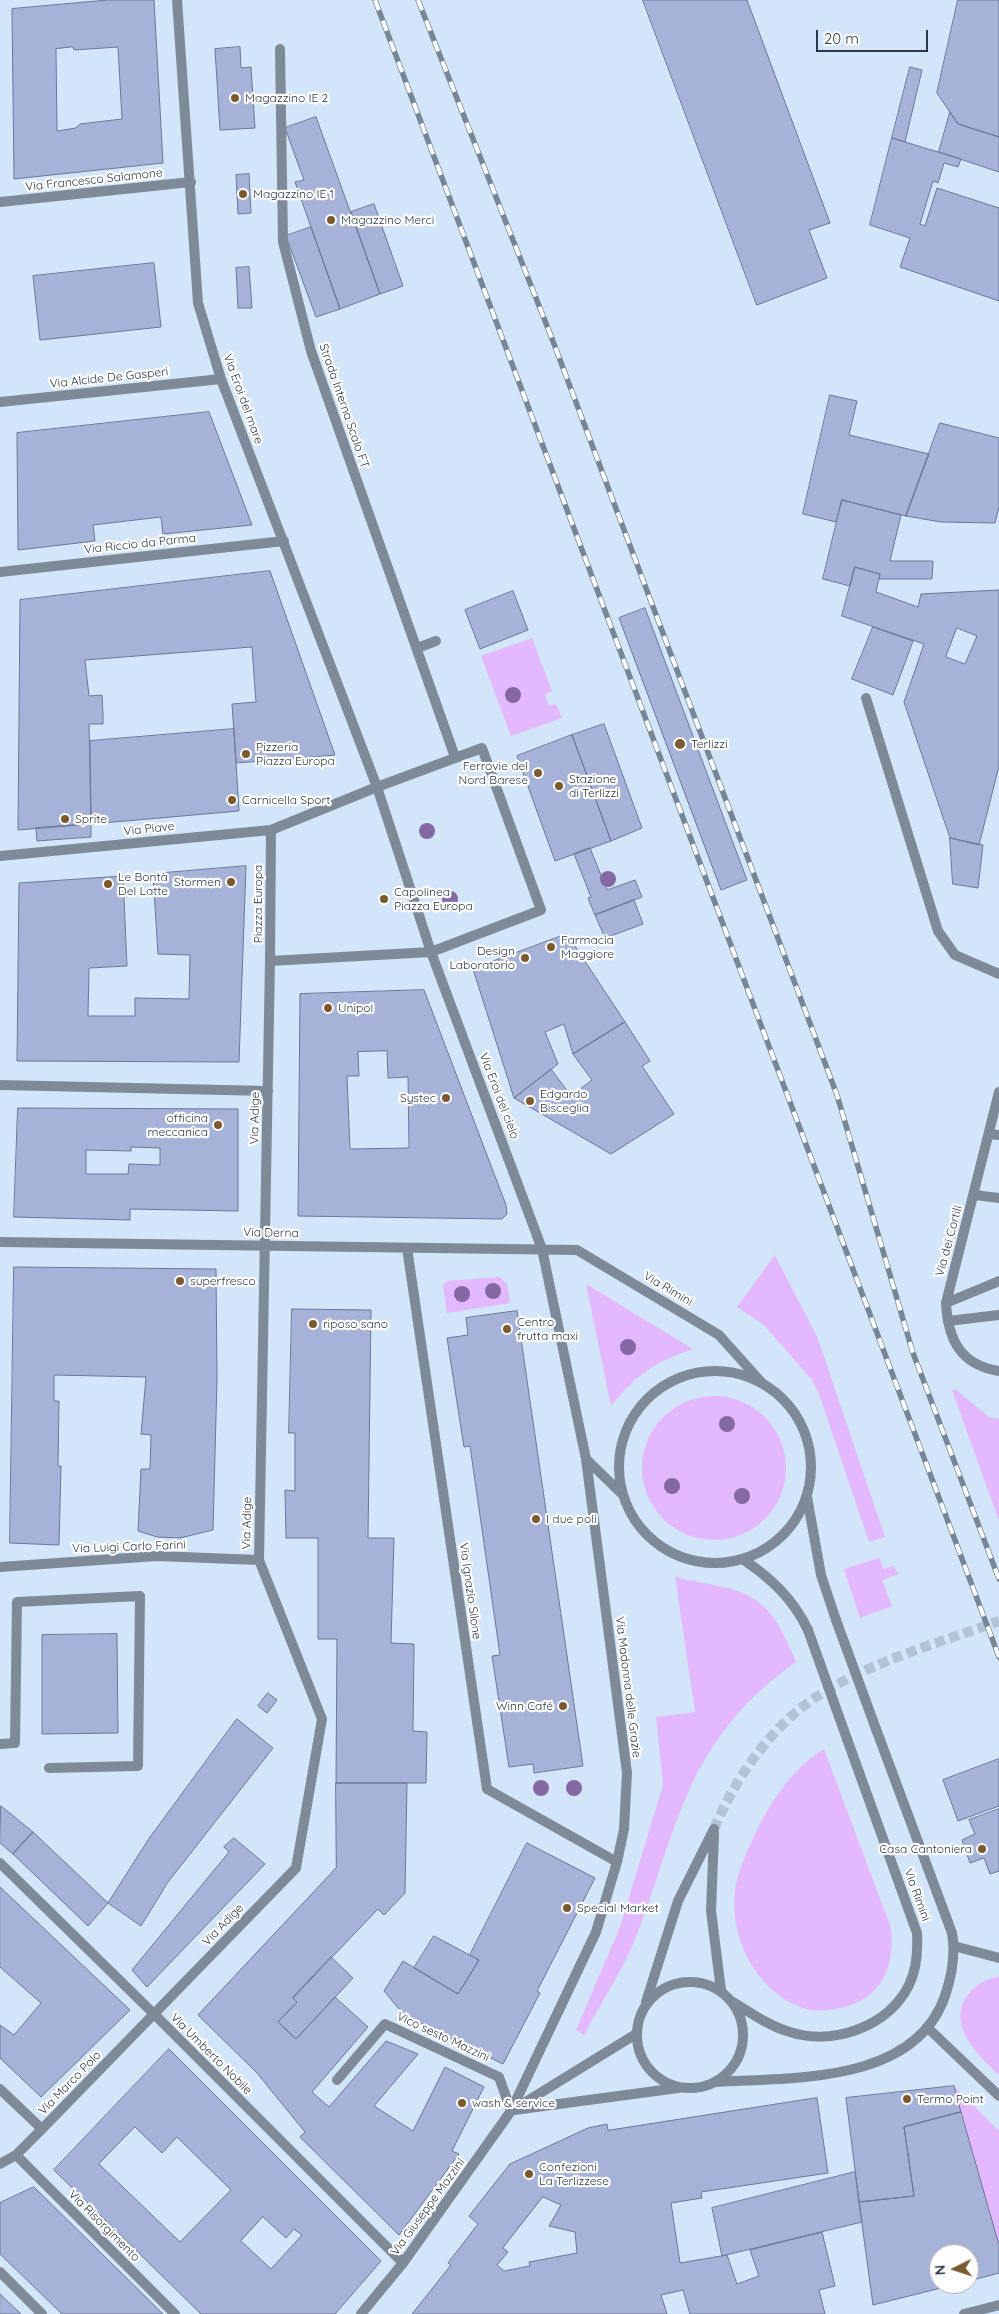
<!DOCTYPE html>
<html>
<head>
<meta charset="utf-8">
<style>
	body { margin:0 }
	#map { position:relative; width:999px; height:2314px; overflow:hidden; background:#d3e5f9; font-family:Quicksand,sans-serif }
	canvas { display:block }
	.north { position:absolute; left:929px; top:2244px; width:50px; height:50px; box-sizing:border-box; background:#fff; border:1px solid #abb0b5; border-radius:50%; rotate:266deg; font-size:14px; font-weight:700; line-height:20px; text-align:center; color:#2d3946 }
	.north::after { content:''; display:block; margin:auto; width:18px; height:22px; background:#7b5a30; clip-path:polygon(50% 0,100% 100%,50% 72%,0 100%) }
	.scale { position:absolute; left:816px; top:30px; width:112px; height:22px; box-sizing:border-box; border:2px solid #2d3946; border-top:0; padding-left:6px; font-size:15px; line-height:18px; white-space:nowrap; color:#2d3946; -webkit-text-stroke:4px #fff; paint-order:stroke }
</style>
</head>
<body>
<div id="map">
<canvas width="999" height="2314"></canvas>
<div class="north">N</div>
<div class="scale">20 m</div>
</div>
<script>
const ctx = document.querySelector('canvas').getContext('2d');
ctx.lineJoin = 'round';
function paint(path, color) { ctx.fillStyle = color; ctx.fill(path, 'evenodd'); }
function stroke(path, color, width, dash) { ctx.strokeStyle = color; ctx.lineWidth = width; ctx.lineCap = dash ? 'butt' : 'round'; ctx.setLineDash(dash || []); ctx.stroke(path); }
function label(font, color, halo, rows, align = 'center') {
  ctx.font = font + ' Quicksand,sans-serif'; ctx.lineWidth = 4.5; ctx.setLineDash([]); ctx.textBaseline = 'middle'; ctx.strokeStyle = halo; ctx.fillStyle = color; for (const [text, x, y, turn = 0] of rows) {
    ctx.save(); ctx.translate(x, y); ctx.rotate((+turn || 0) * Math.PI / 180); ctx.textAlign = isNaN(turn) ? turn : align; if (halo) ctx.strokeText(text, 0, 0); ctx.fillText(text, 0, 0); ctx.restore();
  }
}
paint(new Path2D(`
	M532,638L552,691L545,694L549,706L556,704L562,718L511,736L481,656Z
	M775,1255L818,1339L885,1537L869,1542L820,1397L812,1380L764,1325L737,1307Z
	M499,1277L507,1284L510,1303L447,1313L443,1286L447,1281Z
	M586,1284L693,1349C654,1362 636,1375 611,1406Z
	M955,1389L989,1417L999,1419V1521L952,1390Z
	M642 1468a72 72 0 1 1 144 0a72 72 0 1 1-144 0Z
	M879,1558L884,1569L893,1566L899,1574L882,1580L892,1606L860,1618L844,1569Z
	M675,1576C691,1582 707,1583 724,1587C769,1597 779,1623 796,1662C747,1696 710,1741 687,1795C667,1840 655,1889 637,1934C624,1969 601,2002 584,2035L576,2030L620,1927L663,1785L656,1717L695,1712Z
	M824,1749L891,1928C895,1966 882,1999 841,2008C828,2011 813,2012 800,2007C755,1989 729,1937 735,1890C738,1872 746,1853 754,1836C770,1803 792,1768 824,1749Z
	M999,1977V2075C977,2054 942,2021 972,1990C979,1983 988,1978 999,1977Z
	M954,2086L999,2131V2245Z`), '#e4b8fe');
const building = new Path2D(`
	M108,0H154L163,163L14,179L12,9ZM73,47L74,50L118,47L122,119L80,124L76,128L57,131L56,49Z
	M643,0H747L830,223L809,230L827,278L757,305Z
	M958,0H999V137L958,124L937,93Z
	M240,47L241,68L251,67L255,128L220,130L215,49Z
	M910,67L922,70L905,142L892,138Z
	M950,112L958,124L999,137V172L939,152Z
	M316,117L380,294L340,309L295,182L304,180L285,128Z
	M892,138L961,159L958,167L944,163L938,183L933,181L920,224L925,226L937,188L999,208V301L900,267L910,238L870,225Z
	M249,174L251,213L238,214L236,175Z
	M374,204L403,286L380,294L351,212Z
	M311,227L340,309L316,317L286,236Z
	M154,263L161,327L40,340L33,276Z
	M249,267L252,308H238L236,268Z
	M830,395L857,401L849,435L929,454L906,516L842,500L836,522L803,514Z
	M209,412L252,525L163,534L161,517L93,525L95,541L18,550L17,433Z
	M940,423L999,438V507L995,523L941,522L906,516Z
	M842,500L901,515L890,561H933L932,579H879L880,574L855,567L850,586L823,579Z
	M855,567L880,574L876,592L918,607L921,594L999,590V766L979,845L950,838L904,702L924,644L842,616ZM957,628L977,636L965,664L946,657Z
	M270,571L335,755L236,763L232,704L256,702L252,647L85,660L89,696L102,695L103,714V724H89L91,824L18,830L20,600Z
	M513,591L528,630L480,649L465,610Z
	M645,608L747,880L721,890L619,618Z
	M873,627L913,641L893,695L852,679Z
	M604,724L642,828L611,841L572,735Z
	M234,729L239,811L91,824L90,741Z
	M572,735L611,841L555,861L517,756Z
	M91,824V837L37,841L36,828Z
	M950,838L983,845L978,888L953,884Z
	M590,848L607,890L635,880L642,897L595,915L588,898L591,897L574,854Z
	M246,866L239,1062L17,1061L19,883L123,876L127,966L89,968L88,1016H135V998L189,999L190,955L158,954L153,874Z
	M634,900L643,924L605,938L595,915Z
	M567,934L625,1022L573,1054L564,1024L545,1032L558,1064L514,1098L473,969Z
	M424,990L506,1205L507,1214L502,1219L298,1216L300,994ZM387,1051L388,1078L408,1077L409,1148L350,1149L347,1076H359L358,1052Z
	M625,1022L650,1061L642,1066L674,1114L611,1154L514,1098L551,1069L571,1096L592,1080L573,1054Z
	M18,1108L238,1109V1211L130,1209V1220L14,1217ZM131,1147L160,1148V1165L129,1164L128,1174H86V1150L131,1151Z
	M14,1267L216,1269L217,1379L213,1530L180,1538L157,1537L138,1531L141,1469H150L151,1435L141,1434L146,1377L54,1375V1401H59L58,1466H61L59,1545L10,1543Z
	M292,1309L371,1310L368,1538H394L391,1643L414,1644L413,1731L427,1732L426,1783H336L337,1639H318V1538H286L285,1490L295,1491V1433H289Z
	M517,1311L583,1766L534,1773L533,1764L509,1767L492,1656L500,1655L470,1446L464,1447L447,1338L468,1335L466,1318Z
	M117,1634L118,1733L42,1734V1635Z
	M268,1693L277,1700L267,1713L258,1706Z
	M237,1719L273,1748L168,1882L141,1926L108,1903L148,1840Z
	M999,1759V1806L958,1821L943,1780Z
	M336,1783H407L405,1893L384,1915L378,1909L293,1998L297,2002L278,2022L296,2039L335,1997L368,2027L312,2092L329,2107L386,2041L418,2054L374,2106L413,2131L445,2067L484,2087L452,2151L459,2154L399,2235L300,2137L305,2132L257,2073L198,2015L336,1868Z
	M1,1806L33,1832L13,1854L0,1843Z
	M999,1809V1871L990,1874L984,1858L970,1863L962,1840L975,1834L969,1820Z
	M33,1832L108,1903L88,1926L13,1854Z
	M234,1838L265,1864L147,1987L132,1970L229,1852L224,1847Z
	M527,1843L595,1878L537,1991L540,1993L503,2064L404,2015L384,1991L403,1961L458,1994L479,1960L470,1955Z
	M0,1887L130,2010L41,2097L0,2058V2025L14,2035L41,2003L0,1967Z
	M434,1936L479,1960L458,1994L414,1968Z
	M331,1957L353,1978L296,2039L278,2022L297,2002L293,1998Z
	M169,2049L381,2261L335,2314H201L54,2170ZM135,2127L162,2153L177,2137L231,2190L180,2242L99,2164ZM263,2217L286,2238L294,2229L302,2235L271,2269L241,2241Z
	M954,2086L961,2112L904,2127L914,2196L859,2202L846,2098Z
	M817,2098L828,2173L701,2192L702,2198L671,2203L680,2263L727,2255L737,2284L759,2276L750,2250L822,2232L835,2286L819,2290L825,2314H690L683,2290L661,2295L667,2314H412L447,2270L451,2265L448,2263L478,2224L469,2216L510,2164L588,2128L607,2124L608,2130ZM543,2197L561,2205L549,2226L575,2232L577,2253L529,2262L530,2266L504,2271L497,2265L508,2252L503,2248Z
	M961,2112L999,2245V2273L969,2281V2254H939V2284H957L873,2305L859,2202L914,2196L904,2127Z
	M855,2172L862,2222L722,2256L712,2208Z
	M34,2187L163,2314H62L0,2254V2203Z
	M0,2294L21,2314H0Z`);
paint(building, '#a7b2d8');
stroke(building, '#6b7699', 1);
stroke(new Path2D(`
	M714,1829C732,1786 760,1743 796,1712C850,1667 933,1645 999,1621`), '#b2c3d5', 10, [10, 5]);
stroke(new Path2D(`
	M280,49L283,242L311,351L455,757
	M417,648L436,641
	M866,698L938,931L955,955L999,974
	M377,787L482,748L541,910L431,952
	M0,1085L268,1091
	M989,1134L999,1135
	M975,1195L999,1198
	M946,1303L999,1281
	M948,1321L999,1315
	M0,1744L15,1743L17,1602L140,1596L138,1766L49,1768`), '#7e8a98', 10);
stroke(new Path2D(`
	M177,0L198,303L221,379L377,787L431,952L542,1249L586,1459L627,1773L624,1829L617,1862L596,1932L511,2111
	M0,202L191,182
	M0,402L221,379
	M0,572L284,541
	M377,787L271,830L270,961L431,952
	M0,856L271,830
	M999,1092L946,1303C948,1339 960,1365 999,1371
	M0,1242L577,1250L719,1335L762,1383
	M407,1248L487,1789L617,1862
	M619 1467a96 96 0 1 1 192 0a96 96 0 1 1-192 0Z
	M586,1459L622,1494
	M807,1497L821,1575L836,1620
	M744,1560C772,1579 793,1599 808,1630
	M0,1567L157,1556L259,1560
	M714,1833L711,1911L721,1990
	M0,1863L154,2014L403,2263
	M954,1946L999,1958
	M637 2035a53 53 0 1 1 106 0a53 53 0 1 1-106 0Z
	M646,2002L678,1901L714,1829
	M733,2002C751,2013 769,2026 790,2032C833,2046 888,2027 909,1985C917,1969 918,1951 917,1933L847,1739
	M928,2028L999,2096
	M337,2080L385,2024L499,2077L511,2111
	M715,2082C791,2077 914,2085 945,1996C952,1975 956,1955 952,1933L876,1729
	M0,2089L42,2129
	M514,2110L678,2088
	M16,2155L175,2314
	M0,2164L16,2155L42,2129L296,1868L322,1719L259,1560L270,961
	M0,2272L42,2314
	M361,2314L403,2263L511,2111L636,2034
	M964,2314L999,2305`), '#7e8a98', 10);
const rail = new Path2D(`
	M375,0L999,1657
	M418,0L551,336L837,1095L913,1353L999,1579`);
stroke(rail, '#778696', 5.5);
stroke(rail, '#fff', 4, [11]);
stroke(new Path2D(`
	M836,1620L876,1729
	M808,1630L847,1739`), '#7e8a98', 10);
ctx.fillStyle = '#8467a3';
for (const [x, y] of [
	[513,695],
	[427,831],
	[608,879],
	[450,899],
	[493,1291],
	[462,1294],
	[628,1347],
	[727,1424],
	[672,1486],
	[742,1496],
	[541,1788],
	[574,1788]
]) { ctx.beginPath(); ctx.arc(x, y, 8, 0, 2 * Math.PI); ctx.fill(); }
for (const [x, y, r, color] of [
	[235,98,5,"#7b5a30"],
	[243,194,5,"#7b5a30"],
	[331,220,5,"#7b5a30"],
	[680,744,6,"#7b5a30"],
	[246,754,5,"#7b5a30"],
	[538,773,5,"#7b5a30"],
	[559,786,5,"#7b5a30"],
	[232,800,5,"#7b5a30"],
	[65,819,5,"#7b5a30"],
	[231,882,5,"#7b5a30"],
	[108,884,5,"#7b5a30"],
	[384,899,5,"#7b5a30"],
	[551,947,5,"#7b5a30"],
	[525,958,5,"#7b5a30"],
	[328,1008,5,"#7b5a30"],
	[446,1098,5,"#7b5a30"],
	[530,1101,5,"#7b5a30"],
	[218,1125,5,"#7b5a30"],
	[180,1281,5,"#7b5a30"],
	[313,1324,5,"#7b5a30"],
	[507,1329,5,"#7b5a30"],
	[536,1519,5,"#7b5a30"],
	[563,1706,5,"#7b5a30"],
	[982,1849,5,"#7b5a30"],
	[567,1908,5,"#7b5a30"],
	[907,2099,5,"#7b5a30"],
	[462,2103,5,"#7b5a30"],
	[529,2174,5,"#7b5a30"]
]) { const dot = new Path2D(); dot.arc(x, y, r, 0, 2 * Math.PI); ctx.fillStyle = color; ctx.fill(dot); stroke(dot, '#fff', 2); }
label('12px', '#2d3946', '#fff', [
	["Magazzino IE 2",245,98],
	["Magazzino IE 1",253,194],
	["Magazzino Merci",341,220],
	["Terlizzi",691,744],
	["Pizzeria",256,747],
	["Piazza Europa",256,761],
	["Ferrovie del",528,766,"right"],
	["Nord Barese",528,780,"right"],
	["Stazione",569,779],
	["di Terlizzi",569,793],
	["Carnicella Sport",242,800],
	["Sprite",75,819],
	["Le Bontà",118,877],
	["Del Latte",118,891],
	["Stormen",221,882,"right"],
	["Capolinea",394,892],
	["Piazza Europa",394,906],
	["Farmacia",561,940],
	["Maggiore",561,954],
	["Design",515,951,"right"],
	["Laboratorio",515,965,"right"],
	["Unipol",338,1008],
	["Edgardo",540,1094],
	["Bisceglia",540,1108],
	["Systec",436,1098,"right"],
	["officina",208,1118,"right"],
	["meccanica",208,1132,"right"],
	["superfresco",190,1281],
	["Centro",517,1322],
	["frutta maxi",517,1336],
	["riposo sano",323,1324],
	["I due poli",546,1519],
	["Winn Café",553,1706,"right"],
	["Casa Cantoniera",972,1849,"right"],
	["Special Market",577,1908],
	["Termo Point",917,2099],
	["wash & service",472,2103],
	["Confezioni",539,2167],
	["La Terlizzese",539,2181]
], 'left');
label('12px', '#2d3946', '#fff', [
	["Via Francesco Salamone",94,180,-6],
	["Via Alcide De Gasperi",109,378,-6],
	["Via Eroi del mare",243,399,70],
	["Strada Interna Scalo FT",344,406,71],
	["Via Riccio da Parma",140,544,-6],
	["Via Piave",149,829,-6],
	["Piazza Europa",258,904,-90],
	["Via Eroi del cielo",499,1096,69],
	["Via Adige",255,1118,-89],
	["Via Derna",271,1233,1],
	["Via dei Cortili",949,1241,-75],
	["Via Rimini",668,1289,31],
	["Via Adige",247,1523,-89],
	["Via Luigi Carlo Farini",129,1547,-2],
	["Via Ignazio Silone",470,1591,82],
	["Via Madonna delle Grazie",628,1687,83],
	["Via Rimini",917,1895,70],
	["Via Adige",223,1925,-46],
	["Vico sesto Mazzini",443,2037,25],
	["Via Umberto Nobile",211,2054,45],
	["Via Marco Polo",70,2083,-46],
	["Via Giuseppe Mazzini",428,2207,-54],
	["Via Risorgimento",104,2226,45]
]);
</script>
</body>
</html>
